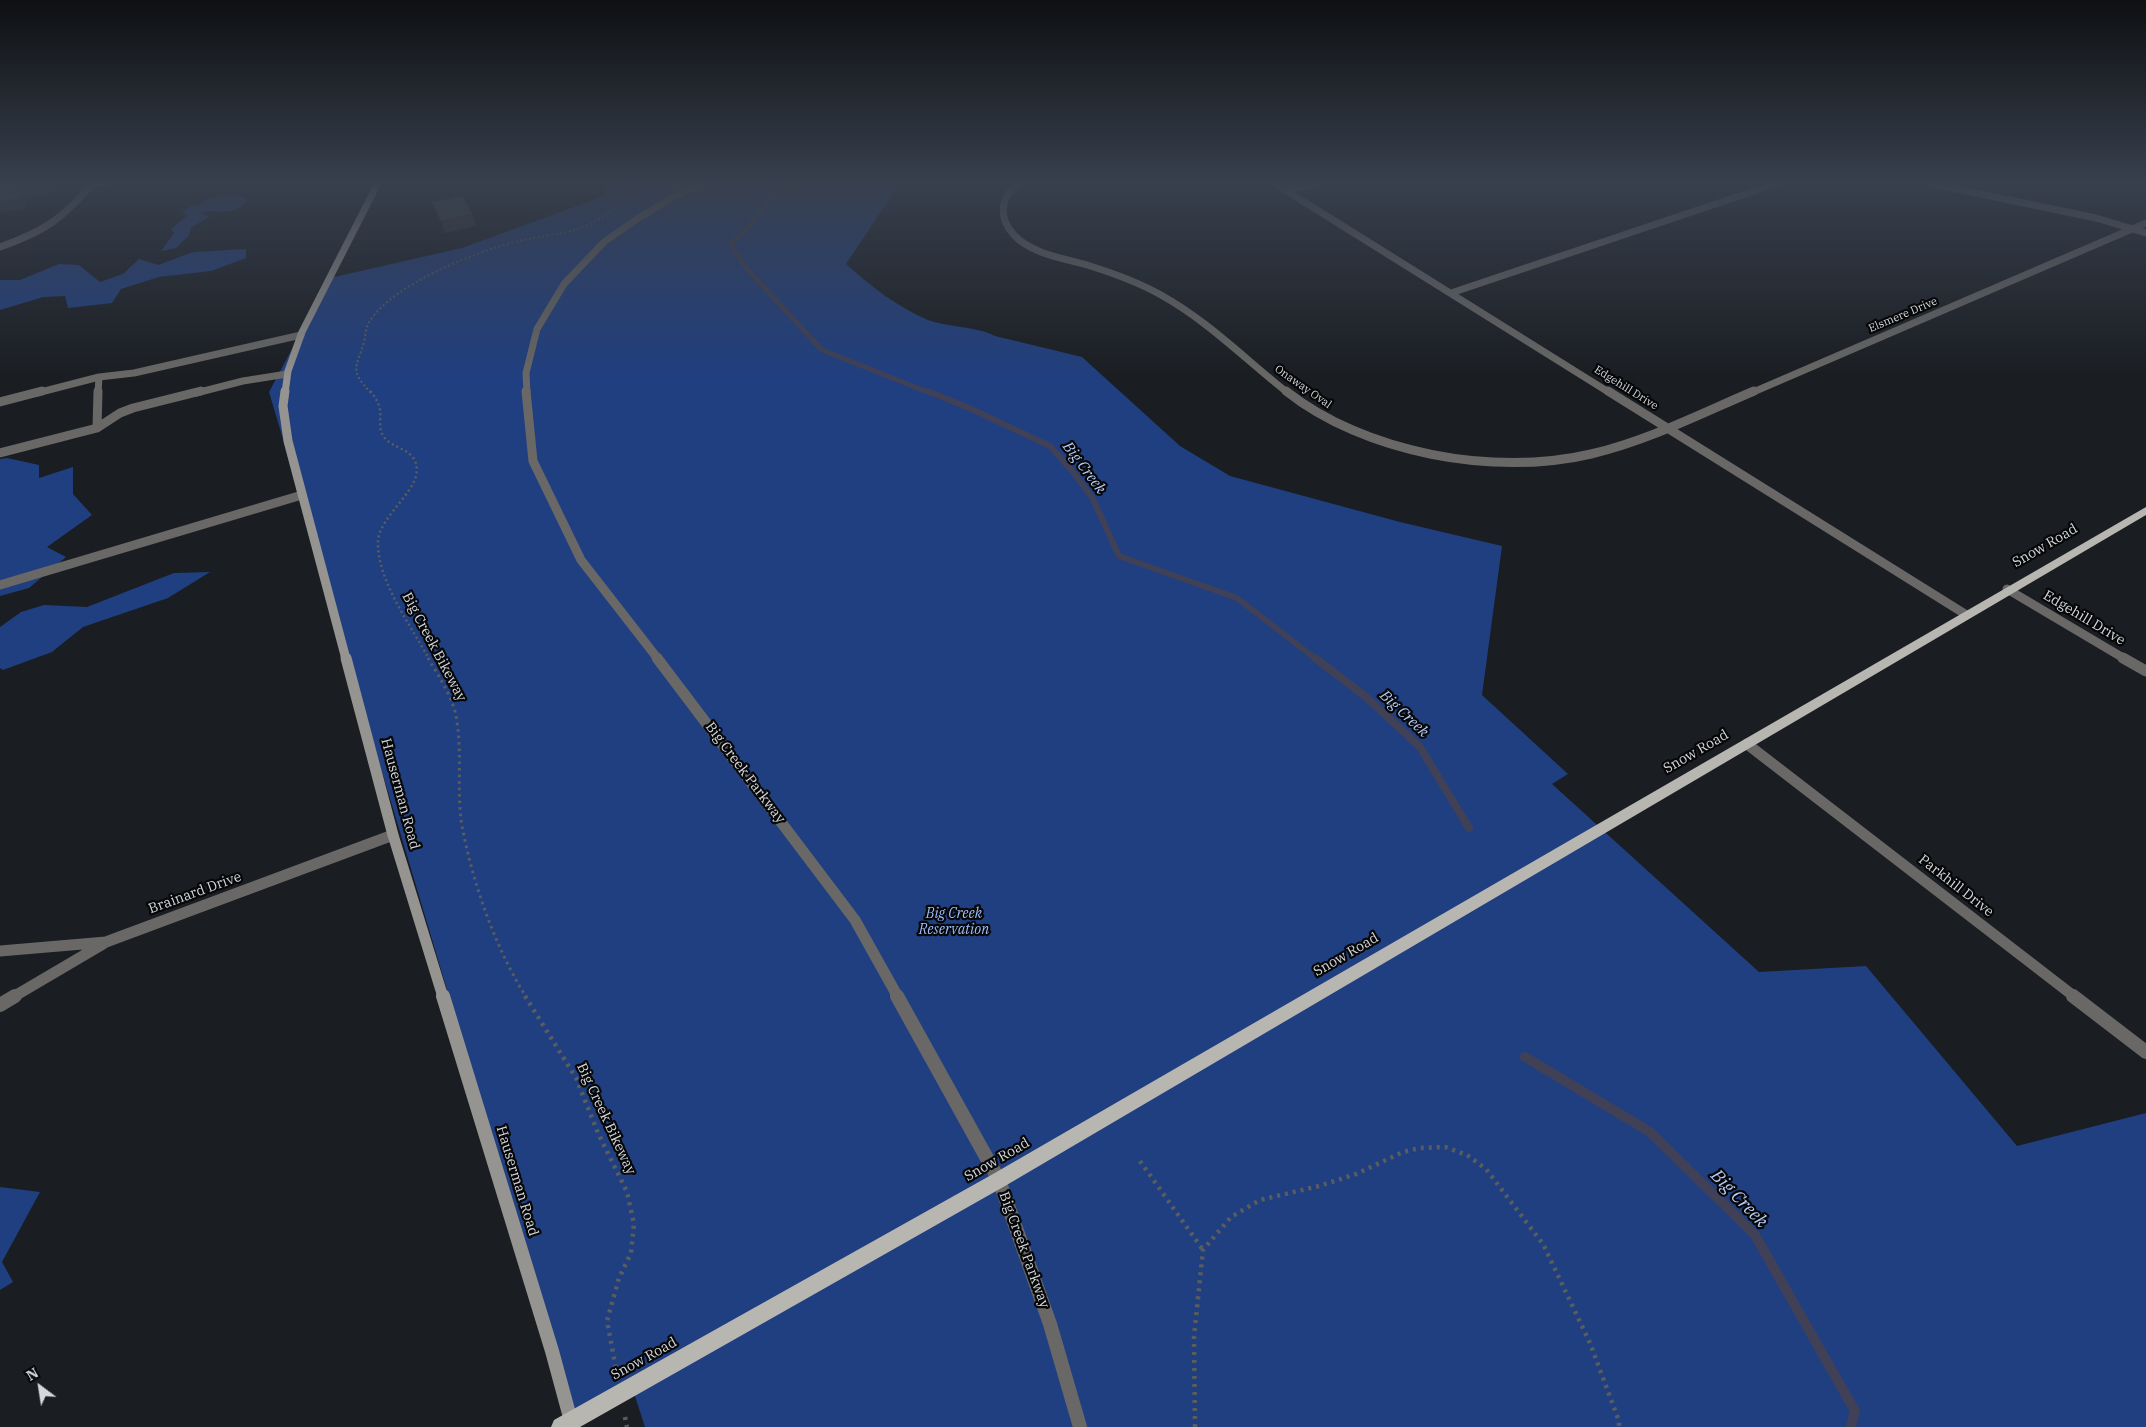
<!DOCTYPE html>
<html>
<head>
<meta charset="utf-8">
<style>
	body { margin:0 }
	#map { position:relative; width:2146px; height:1427px; overflow:hidden; background:#1a1d21; font-family:"IBM Plex Serif",serif }
	canvas { display:block }
	.north { position:absolute; left:15px; top:1362px; width:50px; height:50px; -webkit-text-stroke:4px #060709; paint-order:stroke; rotate:329deg; font-size:14px; font-weight:700; line-height:20px; text-align:center; color:#d6d7da }
	.north::after { content:''; display:block; margin:auto; width:18px; height:22px; background:#d6d7da; clip-path:polygon(50% 0,100% 100%,50% 72%,0 100%) }
</style>
</head>
<body>
<div id="map">
<canvas width="2146" height="1427"></canvas>
<div class="north">N</div>
</div>
<script>
const ctx = document.querySelector('canvas').getContext('2d');
ctx.lineJoin = 'round';
function paint(path, color) { ctx.fillStyle = color; ctx.fill(path, 'evenodd'); }
function stroke(path, color, width, dash) { ctx.strokeStyle = color; ctx.lineWidth = width; ctx.lineCap = dash ? 'butt' : 'round'; ctx.setLineDash(dash || []); ctx.stroke(path); }
function label(font, color, halo, rows, align = 'center') {
  ctx.font = font + ' "IBM Plex Serif",serif'; ctx.lineWidth = 4.5; ctx.setLineDash([]); ctx.textBaseline = 'middle'; ctx.strokeStyle = halo; ctx.fillStyle = color; for (const [text, x, y, turn = 0] of rows) {
    ctx.save(); ctx.translate(x, y); ctx.rotate((+turn || 0) * Math.PI / 180); ctx.textAlign = isNaN(turn) ? turn : align; if (halo) ctx.strokeText(text, 0, 0); ctx.fillText(text, 0, 0); ctx.restore();
  }
}
paint(new Path2D(`
	M607,183H900L846,264C871,286 897,307 928,320C947,327 979,327 995,336L1082,357L1180,446L1230,476L1400,522L1502,546L1482,695L1568,774L1552,784L1759,972L1866,966L2017,1146L2146,1113V1427H645L633,1390L576,1423L269,392L330,278L462,248L604,196Z
	M229,194L240,195L247,200C235,218 217,209 200,212L209,217L192,227L188,236L176,248L161,251L174,233L171,229L188,215L182,213L190,206L200,205L205,200Z
	M246,249V258L211,271L159,277L121,289L112,303L68,308L65,296L43,297L0,310V280H20L59,264L79,265L100,282L123,274L139,259L158,265L193,252Z
	M7,458L39,465V478L73,467V494L92,515L47,547L66,557L29,588L0,596V459Z
	M210,572L168,598L83,627L52,652L3,670L0,668V627L21,612L44,605L87,607L174,573Z
	M0,1187L40,1192L2,1262L13,1282L0,1290Z`), '#203f81');
stroke(new Path2D(`
	M796,183L776,193L744,231L730,244L748,270L822,350L930,393`), '#404057', 5);
stroke(new Path2D(`
	M927,391L967,407L1050,446L1074,473L1093,499L1119,556L1237,598L1316,659`), '#404057', 6);
stroke(new Path2D(`
	M1315,658L1365,696L1420,747L1469,828`), '#404057', 8);
stroke(new Path2D(`
	M1525,1057L1650,1132L1755,1235L1855,1411L1851,1427`), '#404057', 10);
stroke(new Path2D(`
	M371,393C349,369 356,370 364,342C366,335 365,327 370,321C393,284 474,253 514,242C539,236 565,235 588,225C610,216 620,199 636,183`), '#5a5d60', 2, [2, 2.5]);
stroke(new Path2D(`
	M370,391C389,412 374,423 384,437C391,447 407,448 414,459C429,486 379,513 378,542C377,580 411,626 429,659`), '#5a5d60', 2.5, [2, 3]);
stroke(new Path2D(`
	M428,658C438,675 452,696 456,716C463,752 456,790 462,826C473,884 495,947 526,997`), '#5a5d60', 3, [2.5, 4]);
stroke(new Path2D(`
	M525,996L576,1078L598,1133L627,1192L634,1224L631,1253L619,1278L607,1321L616,1369
	M1140,1161L1203,1250
	M625,1417L627,1427
	M1195,1427L1194,1337L1203,1250L1231,1217L1260,1200L1319,1186L1356,1174L1403,1152L1420,1148L1445,1147L1467,1155L1486,1169L1543,1244L1590,1343L1619,1421V1427`), '#5a5d60', 4.5, [3, 5]);
stroke(new Path2D(`
	M37,393L99,377L134,373L301,335
	M98,393L99,377
	M196,393L243,381L287,374`), '#696866', 7);
stroke(new Path2D(`
	M0,402L42,391
	M97,428L98,391
	M0,453L97,428L120,413L133,408L201,391
	M0,585L302,495`), '#696866', 9);
stroke(new Path2D(`
	M89,183H106
	M1019,183C1000,196 998,218 1014,235C1032,254 1063,258 1087,265C1113,273 1138,282 1161,295C1208,321 1246,360 1288,393
	M1274,183L1610,393
	M1928,183L2096,218L2146,233
	M1288,190L1318,183
	M0,247C45,231 62,219 93,183
	M1451,293L1778,183
	M1751,393L2146,223`), '#696866', 7);
stroke(new Path2D(`
	M1286,391C1364,453 1494,477 1591,454C1647,441 1700,414 1754,391
	M1608,391L1965,614
	M2007,589L2125,659`), '#696866', 9);
stroke(new Path2D(`
	M2123,658L2146,671
	M1747,744L2075,997
	M0,951L106,942L393,835
	M13,997L103,944`), '#696866', 11);
stroke(new Path2D(`
	M2073,996L2146,1052
	M0,1005L15,996`), '#696866', 14);
stroke(new Path2D(`
	M527,393L526,373L537,329L564,284L604,242L637,219L682,192L706,183`), '#696866', 7);
stroke(new Path2D(`
	M526,391L533,461L581,560L658,659`), '#696866', 9);
stroke(new Path2D(`
	M657,658L855,920L898,997`), '#696866', 11);
stroke(new Path2D(`
	M897,996L999,1180L1050,1324L1080,1427`), '#696866', 14);
stroke(new Path2D(`
	M285,393L288,371L302,332L378,183`), '#969490', 7);
stroke(new Path2D(`
	M285,391L283,406L288,441L346,659`), '#969490', 9);
stroke(new Path2D(`
	M346,658L393,835L443,997`), '#969490', 11);
stroke(new Path2D(`
	M443,996L552,1351L571,1421`), '#969490', 14);
paint(new Path2D(`
	M2146,507V515L1005,1186L580,1427H551L554,1420L993,1174Z`), '#b8b6b1');
paint(new Path2D(`
	M50,183H55L56,193L26,199V208L0,213V202L20,189Z
	M472,214L476,226L445,233L441,221Z`), '#303134');
const building = new Path2D(`
	M0,183H50L20,189L19,198L0,202Z
	M463,196L472,214L441,221L432,202Z`);
paint(building, '#44464b');
stroke(building, '#303134', 1);
const sky = ctx.createLinearGradient(0, 0, 0, 382);
sky.addColorStop(0, '#0e1012');
sky.addColorStop(0.48, '#38404e');
sky.addColorStop(1, '#38404e00');
ctx.fillStyle = sky;
ctx.fillRect(0, 0, 2146, 382);
label('11px', '#d6d7da', '#060709', [
	["Elsmere Drive",1903,315,-23],
	["Onaway Oval",1303,387,35],
	["Edgehill Drive",1626,388,32]
]);
label('14px', '#d6d7da', '#060709', [
	["Snow Road",2045,546,-30],
	["Edgehill Drive",2084,618,31],
	["Big Creek Bikeway",434,647,62],
	["Snow Road",1696,752,-30],
	["Big Creek Parkway",745,773,53],
	["Hauserman Road",400,794,75],
	["Parkhill Drive",1956,886,38],
	["Brainard Drive",195,893,-20],
	["Snow Road",1346,955,-30],
	["Big Creek Bikeway",606,1119,65],
	["Snow Road",997,1160,-30],
	["Hauserman Road",517,1181,73],
	["Big Creek Parkway",1024,1250,70],
	["Snow Road",644,1359,-29]
]);
label('italic 14px', '#9fbefa', '#060709', [
	["Big Creek",954,914],
	["Reservation",954,930]
]);
label('italic 15px', '#b9cef7', '#060709', [
	["Big Creek",1084,468,53],
	["Big Creek",1404,714,43]
]);
label('italic 18px', '#b9cef7', '#060709', [
	["Big Creek",1739,1199,46]
]);
</script>
</body>
</html>
